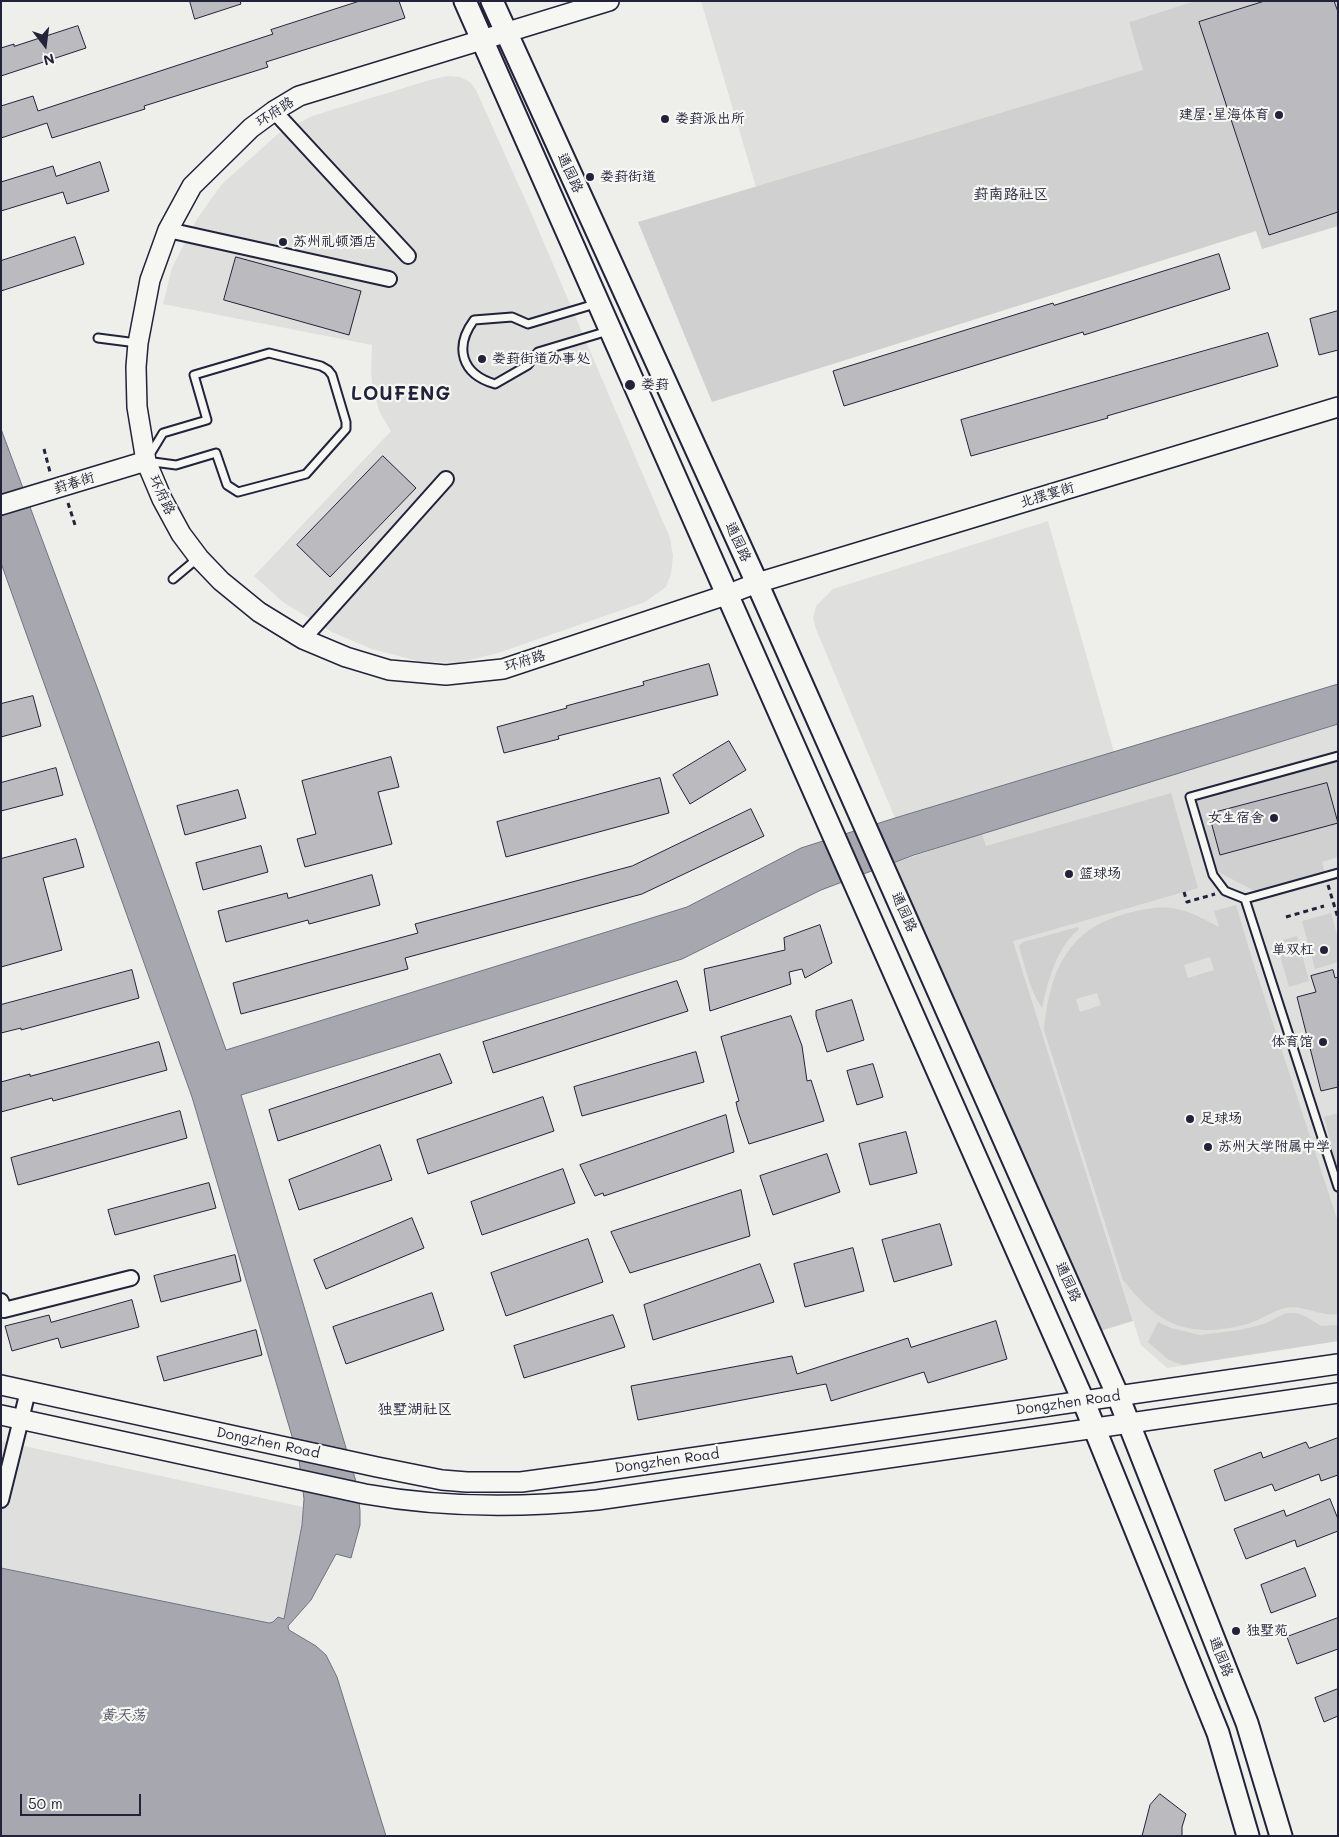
<!DOCTYPE html>
<html>
<head>
<meta charset="utf-8">
<style>
	body { margin:0 }
	#map { position:relative; width:1339px; height:1837px; overflow:hidden; background:#eeeeeb; font-family:Mali,sans-serif }
	canvas { display:block }
	.frame { position:absolute; inset:0; border:2px solid #22223b; pointer-events:none }
	.north { position:absolute; left:20px; top:20px; width:50px; height:50px; -webkit-text-stroke:4px #f6f6f2; paint-order:stroke; rotate:165deg; font-size:14px; font-weight:700; line-height:20px; text-align:center; color:#22223b }
	.north::after { content:''; display:block; margin:auto; width:18px; height:22px; background:#22223b; clip-path:polygon(50% 0,100% 100%,50% 72%,0 100%) }
	.scale { position:absolute; left:20px; top:1794px; width:121px; height:22px; box-sizing:border-box; border:2px solid #22223b; border-top:0; padding-left:6px; font-size:15px; line-height:18px; white-space:nowrap; color:#22223b; -webkit-text-stroke:4px #f6f6f2; paint-order:stroke }
</style>
</head>
<body>
<div id="map">
<canvas width="1339" height="1837"></canvas>
<div class="frame"></div>
<div class="north">N</div>
<div class="scale">50 m</div>
</div>
<script>
const ctx = document.querySelector('canvas').getContext('2d');
ctx.lineJoin = 'round';
function paint(path, color) { ctx.fillStyle = color; ctx.fill(path, 'evenodd'); }
function stroke(path, color, width, dash) { ctx.strokeStyle = color; ctx.lineWidth = width; ctx.lineCap = dash ? 'butt' : 'round'; ctx.setLineDash(dash || []); ctx.stroke(path); }
function label(font, color, halo, rows, align = 'center') {
  ctx.font = font + ' Mali,"LXGW WenKai TC",sans-serif'; ctx.lineWidth = 4.5; ctx.setLineDash([]); ctx.textBaseline = 'middle'; ctx.strokeStyle = halo; ctx.fillStyle = color; for (const [text, x, y, turn = 0] of rows) {
    ctx.save(); ctx.translate(x, y); ctx.rotate((+turn || 0) * Math.PI / 180); ctx.textAlign = isNaN(turn) ? turn : align; if (halo) ctx.strokeText(text, 0, 0); ctx.fillText(text, 0, 0); ctx.restore();
  }
}
paint(new Path2D(`
	M701,1H1195L1129,22L1144,70L756,187Z
	M448,76L460,77L470,82L476,90L529,208L670,538L673,556L671,574L666,587L645,602L498,653L457,663L418,661L372,649L332,632L283,602L254,576L391,431L380,413L373,390L371,373L372,345L163,304L172,268L197,219L222,184L278,134L312,116L433,79Z
	M1048,521L1114,752L895,818L816,629L813,618L816,606L833,589Z
	M1338,724V1341L1167,1368L1141,1345L1013,941L982,833Z
	M1,1441L303,1507L302,1525L284,1619L269,1623L1,1568Z`), '#dfdfde');
paint(new Path2D(`
	M1195,1H1338V226L1262,249L1256,231L712,402L638,222L1143,70L1129,22Z
	M1338,759V857L1322,862L1325,874L1257,892L1216,871L1195,798Z
	M1171,793L1198,888L1013,941L1133,1321L1097,1332L891,864L982,833L986,846Z
	M1236,905L1253,962L1338,1222V1314C1320,1317 1303,1304 1285,1308C1273,1311 1262,1319 1250,1323C1225,1331 1191,1334 1168,1321C1149,1311 1136,1296 1123,1280L1044,1030C1050,970 1068,927 1132,912C1149,908 1164,905 1181,910C1194,913 1207,921 1219,927L1214,911ZM1210,957L1214,970L1188,978L1184,965ZM1097,993L1101,1005L1080,1012L1076,999Z
	M1331,913L1338,938V962L1315,969L1302,921Z
	M1078,927L1079,929C1056,948 1048,981 1042,1008C1030,991 1025,966 1019,946L1023,942Z
	M1297,936L1309,981L1289,987L1276,942Z
	M1338,1113V1163L1336,1164L1324,1117Z
	M1286,1313H1297L1307,1317L1321,1326L1338,1325V1341L1183,1365L1169,1360L1148,1342L1158,1322L1171,1328L1200,1335L1240,1330L1264,1324Z`), '#d0d0d1');
const water = new Path2D(`
	M1,429L101,698L226,1050L687,907L801,848L895,818L1338,684V724L914,855L821,890L682,959L241,1095L357,1485L360,1511V1525L351,1558L336,1554L311,1600L288,1626L289,1630L316,1646L326,1655L337,1677L386,1836H1V1568L269,1623L273,1622L278,1617L284,1619L302,1525L304,1499L299,1460L192,1097L1,563Z`);
paint(water, '#a7a7af');
stroke(water, '#727281', 1);
const building = new Path2D(`
	M190,1H240L241,4L195,19Z
	M360,1H399L405,18L266,62L268,67L144,106L145,109L52,138L47,123L1,138V106L33,96L38,111L273,34L271,30Z
	M1265,1H1334L1338,12V212L1269,235L1199,22Z
	M78,26L86,48L1,76V48L14,44V46Z
	M100,162L109,191L67,204L63,192L1,211V182L53,166L56,176Z
	M75,237L84,264L1,291V261Z
	M1219,254L1230,289L1084,335L1083,332L844,406L833,371L1053,303L1054,305Z
	M236,257L361,291L349,335L224,300Z
	M1338,311V350L1319,355L1310,319Z
	M1268,333L1278,366L1107,416L1108,418L971,456L961,420Z
	M383,456L416,488L330,577L297,545Z
	M709,664L718,695L558,736L559,739L504,753L497,727L567,708L566,706L644,685L643,682Z
	M33,696L41,726L1,737V704Z
	M729,741L746,770L690,804L673,775Z
	M391,757L399,787L378,792L392,844L305,867L297,839L316,834L302,781Z
	M56,768L63,795L1,811V783Z
	M660,778L669,813L506,857L497,822Z
	M1327,783L1338,823L1220,855L1209,814Z
	M238,790L246,818L185,835L177,806Z
	M751,809L764,836L642,894L405,958L408,969L241,1014L233,983L418,933L415,924L632,866Z
	M76,839L84,867L43,878L62,950L1,967V859Z
	M261,846L268,872L203,890L196,863Z
	M372,875L380,905L309,924L308,920L226,942L218,911L287,893L288,898Z
	M820,925L832,963L805,978L802,969L789,972L791,984L710,1011L704,969L785,950L784,938Z
	M132,970L139,998L21,1030V1028L1,1033V1005Z
	M1333,970L1335,978L1338,977V1087L1321,1091L1297,997L1316,992L1311,976Z
	M677,981L688,1011L493,1073L483,1042Z
	M852,1000L864,1040L827,1052L816,1016V1011Z
	M791,1016L802,1046L807,1081L811,1080L824,1121L749,1144L738,1111L736,1102L739,1101L721,1037Z
	M159,1042L167,1070L53,1101L52,1098L1,1112V1082L30,1074V1076Z
	M696,1052L704,1082L582,1116L574,1087Z
	M440,1054L452,1083L278,1141L269,1110Z
	M873,1064L883,1097L857,1105L847,1071Z
	M543,1097L554,1131L428,1174L417,1140Z
	M180,1111L187,1138L18,1185L11,1158Z
	M726,1115L734,1152L604,1196L603,1193L595,1196L580,1165Z
	M906,1132L917,1173L870,1185L859,1144Z
	M380,1145L392,1180L299,1210L289,1180Z
	M827,1154L840,1192L773,1215L760,1176Z
	M563,1169L575,1203L482,1235L471,1202Z
	M209,1183L216,1208L115,1235L108,1210Z
	M741,1190L750,1236L630,1273L611,1232Z
	M412,1218L424,1248L326,1289L314,1260Z
	M940,1224L952,1265L894,1282L882,1240Z
	M588,1239L603,1282L506,1316L491,1273Z
	M853,1248L864,1291L805,1307L794,1264Z
	M235,1255L241,1281L161,1302L154,1276Z
	M760,1264L774,1302L653,1340L644,1305Z
	M432,1293L444,1330L346,1364L333,1327Z
	M132,1300L139,1327L61,1348L58,1338L12,1351L5,1326L49,1315L51,1322Z
	M613,1315L625,1347L524,1378L514,1346Z
	M996,1321L1007,1359L928,1383L924,1372L831,1401L826,1384L638,1420L631,1386L792,1356L797,1374L908,1338L911,1347Z
	M256,1330L262,1355L164,1381L157,1357Z
	M1338,1438V1475L1321,1481L1319,1474L1275,1491L1272,1484L1225,1501L1214,1470L1261,1452L1263,1458L1306,1442L1309,1448Z
	M1330,1499L1338,1519V1531L1297,1547L1295,1540L1246,1559L1234,1529L1284,1510L1286,1516Z
	M1305,1568L1316,1596L1271,1613L1261,1585Z
	M1338,1618V1649L1297,1664L1287,1637Z
	M1338,1689V1716L1324,1722L1315,1698Z
	M1160,1794L1186,1814L1182,1827V1836H1142L1150,1805Z`);
paint(building, '#bbbbbf');
stroke(building, '#22223b', 1);
const lane = new Path2D(`
	M595,304L528,324L512,317L474,320C454,347 461,374 495,384L528,365L538,352L608,331
	M98,338L137,343
	M269,353L321,366L328,370L332,375L346,422V429L306,474L238,492L227,485L216,453L176,465L146,461L163,433L207,420L194,375Z
	M173,579L198,558
	M1338,873L1245,899L1338,1187
	M1245,899L1225,891L1213,875L1190,797L1338,756`);
const street = new Path2D(`
	M274,111L408,256
	M168,230L389,279
	M303,639L446,479
	M1,1301L4,1310L131,1278
	M1,1500L28,1391`);
const secondary = new Path2D(`
	M609,1L299,96L274,111L251,128L192,186L168,230L150,280L138,343L136,367L137,407L146,461L162,499L181,534L199,558L221,581L259,612L303,639L346,657L389,670L446,675L503,669L726,595L757,583L1338,407
	M1,505L146,461
	M1,1385L377,1467L442,1480L467,1482H521L594,1472L1338,1364
	M1,1415L365,1494C443,1508 519,1508 597,1500L1338,1393`);
const primary = new Path2D(`
	M465,1L1083,1400L1218,1733L1248,1836
	M492,1L757,583L1118,1396L1247,1723L1281,1836`);
stroke(lane, '#22223b', 11);
stroke(street, '#22223b', 18);
stroke(secondary, '#22223b', 22);
stroke(primary, '#22223b', 25);
stroke(new Path2D(`
	M44,449L50,472
	M68,503L76,528
	M1328,885L1338,918
	M1184,892L1187,902L1215,894
	M1286,917L1324,906`), '#22223b', 3, [5, 4]);
stroke(lane, '#f6f6f2', 7);
stroke(street, '#f6f6f2', 14);
stroke(secondary, '#f6f6f2', 19);
stroke(primary, '#f6f6f2', 21);
for (const [x, y, r, color] of [
	[1279,115,5,"#22223b"],
	[665,119,5,"#22223b"],
	[590,177,5,"#22223b"],
	[283,242,5,"#22223b"],
	[482,359,5,"#22223b"],
	[630,385,6,"#22223b"],
	[1274,818,5,"#22223b"],
	[1069,874,5,"#22223b"],
	[1324,950,5,"#22223b"],
	[1323,1042,5,"#22223b"],
	[1190,1119,5,"#22223b"],
	[1208,1147,5,"#22223b"],
	[1236,1631,5,"#22223b"]
]) { const dot = new Path2D(); dot.arc(x, y, r, 0, 2 * Math.PI); ctx.fillStyle = color; ctx.fill(dot); stroke(dot, '#f6f6f2', 2); }
label('14px', '#22223b', '#f6f6f2', [
	["环府路",275,112,-33],
	["通园路",570,173,65],
	["葑春街",74,483,-17],
	["环府路",162,495,65],
	["北摆宴街",1047,495,-17],
	["通园路",738,542,65],
	["环府路",525,661,-17],
	["通园路",904,912,66],
	["通园路",1068,1282,66],
	["Dongzhen Road",1068,1403,-8],
	["Dongzhen Road",268,1443,12],
	["Dongzhen Road",667,1461,-8],
	["通园路",1221,1657,68]
]);
label('14px', '#22223b', '#f6f6f2', [
	["建屋·星海体育",1269,115,"right"],
	["娄葑派出所",675,119],
	["娄葑街道",600,177],
	["苏州礼顿酒店",293,242],
	["娄葑街道办事处",492,359],
	["娄葑",641,385],
	["女生宿舍",1264,818,"right"],
	["篮球场",1079,874],
	["单双杠",1314,950,"right"],
	["体育馆",1313,1042,"right"],
	["足球场",1200,1119],
	["苏州大学附属中学",1218,1147],
	["独墅苑",1246,1631]
], 'left');
label('15px', '#22223b', '#f6f6f2', [
	["葑南路社区",1011,194],
	["独墅湖社区",415,1409]
]);
label('italic 15px', '#575769', '#f6f6f2', [
	["黄天荡",123,1715]
]);
ctx.letterSpacing = '1px';
label('bold 19px', '#22223b', '#f6f6f2', [
	["LOUFENG",401,394]
]);
ctx.letterSpacing = '0px';
</script>
</body>
</html>
